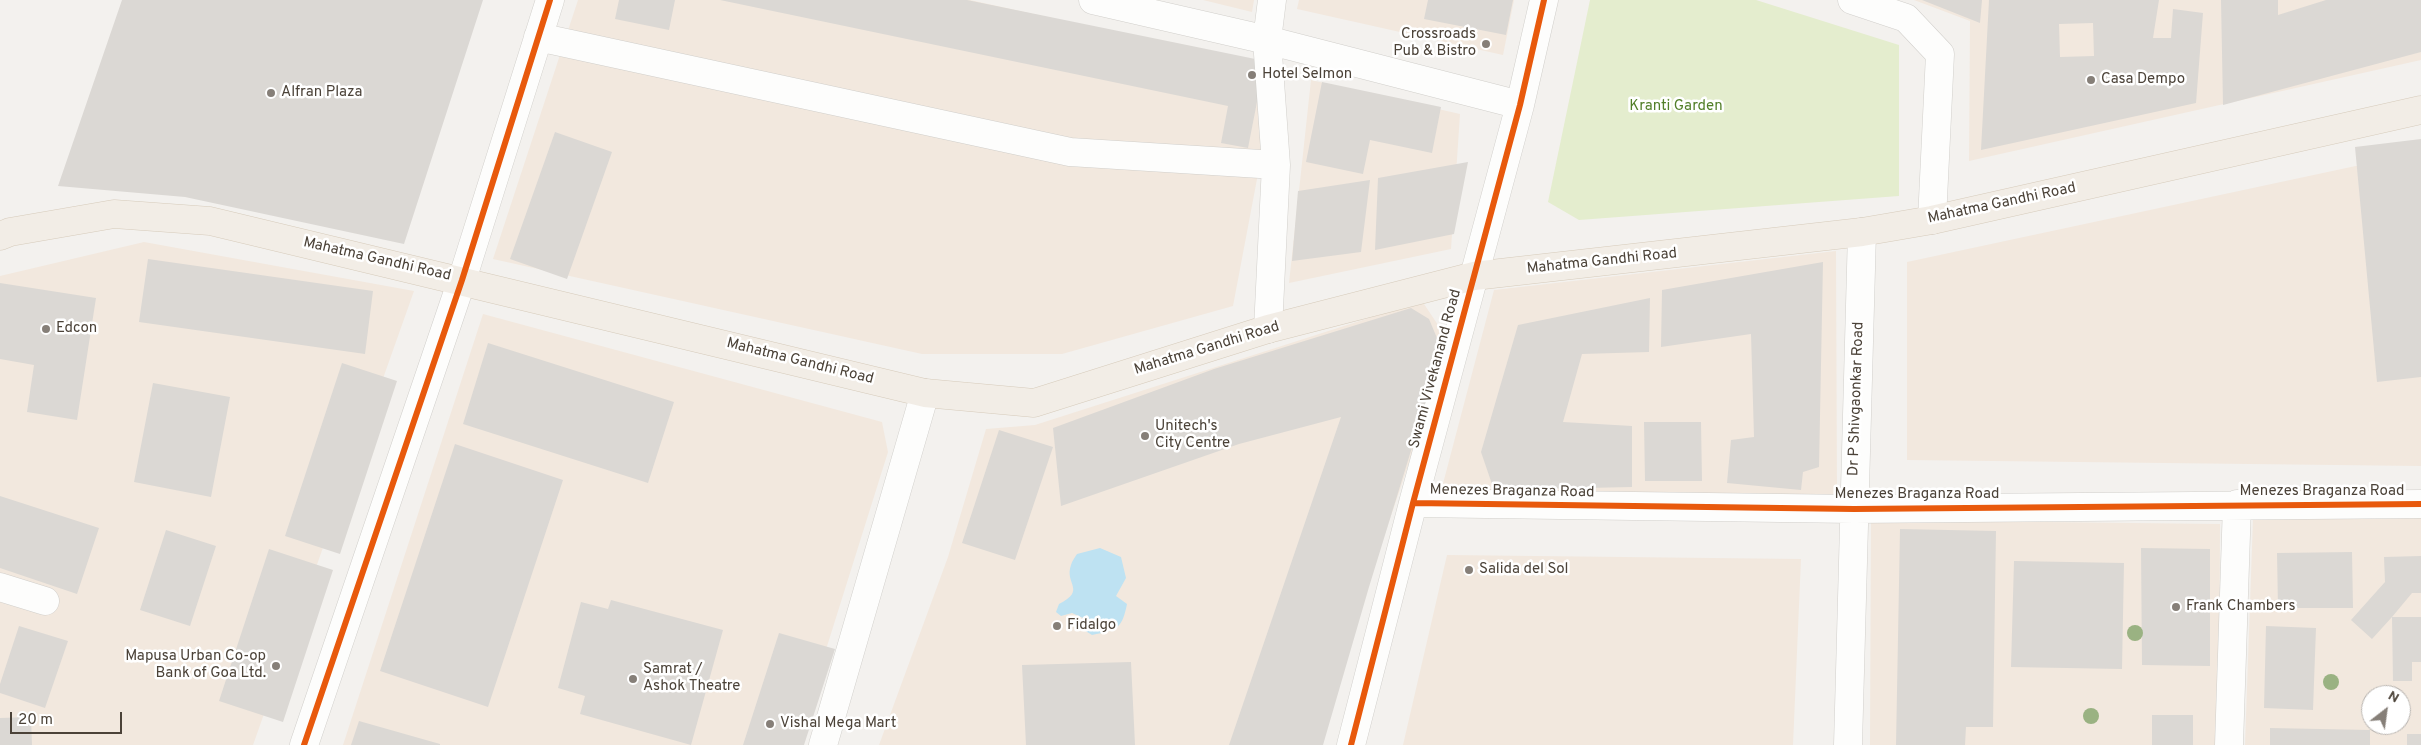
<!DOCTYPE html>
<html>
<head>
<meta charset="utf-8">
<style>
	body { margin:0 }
	#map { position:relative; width:2421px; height:745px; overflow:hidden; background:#f3f1ee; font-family:Overpass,sans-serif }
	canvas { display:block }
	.north { position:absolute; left:2361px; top:685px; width:50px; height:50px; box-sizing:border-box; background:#fff; border:1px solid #b7b3af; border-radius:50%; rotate:30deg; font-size:14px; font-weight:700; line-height:20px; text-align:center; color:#4b4238 }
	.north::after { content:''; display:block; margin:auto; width:18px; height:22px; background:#867f78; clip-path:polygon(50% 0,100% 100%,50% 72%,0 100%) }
	.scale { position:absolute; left:10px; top:712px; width:112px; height:22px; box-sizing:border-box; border:2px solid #4b4238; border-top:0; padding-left:6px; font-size:15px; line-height:18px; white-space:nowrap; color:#4b4238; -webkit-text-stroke:4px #fff; paint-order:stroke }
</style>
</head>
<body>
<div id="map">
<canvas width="2421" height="745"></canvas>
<div class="north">N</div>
<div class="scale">20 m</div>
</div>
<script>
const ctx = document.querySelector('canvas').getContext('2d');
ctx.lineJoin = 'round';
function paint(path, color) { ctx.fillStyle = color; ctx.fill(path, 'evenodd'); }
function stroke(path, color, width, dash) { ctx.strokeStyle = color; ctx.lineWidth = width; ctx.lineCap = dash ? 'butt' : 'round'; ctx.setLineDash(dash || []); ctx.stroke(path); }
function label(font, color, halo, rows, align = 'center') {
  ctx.font = font + ' Overpass,sans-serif'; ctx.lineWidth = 5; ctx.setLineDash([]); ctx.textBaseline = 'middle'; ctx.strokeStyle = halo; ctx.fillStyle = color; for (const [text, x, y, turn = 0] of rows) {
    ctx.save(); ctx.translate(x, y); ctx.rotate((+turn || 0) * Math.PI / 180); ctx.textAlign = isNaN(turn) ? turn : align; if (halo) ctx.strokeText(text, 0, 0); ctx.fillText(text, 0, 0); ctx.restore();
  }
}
paint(new Path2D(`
	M578,0H970L1278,68L1233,306L1062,354H922L493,259Z
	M1203,0H1254L1252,12Z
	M1299,0H1514L1503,55L1297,9Z
	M1914,0H2421V60L1969,161L1970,21Z
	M1311,80L1460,114L1451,249L1289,283Z
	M2421,152V466L1907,460V262Z
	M144,242L414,291L253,745H0V276Z
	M1836,251L1837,497L1440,495L1494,290Z
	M1422,301L1450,343L1356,618L1321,745H879L948,557L986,429L1035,425Z
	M483,314L882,422L888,452L796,745H343Z
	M2421,518V745H2245L2253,519ZM2371,695H2401V725H2371Z
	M1871,520L2220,524L2219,745H1870Z
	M1447,555L1801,559L1793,745H1403Z`), '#f2e8de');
paint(new Path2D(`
	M1590,0H1756L1899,45V196L1579,220L1548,202Z`), '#e4edce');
paint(new Path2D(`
	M1100,548L1121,557L1126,578L1116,596L1127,604C1122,629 1117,630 1092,635L1084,630L1083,618L1072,613L1061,616L1056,612L1059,604C1087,590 1064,584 1071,565C1072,561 1075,557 1077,554Z`), '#bee2f2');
paint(new Path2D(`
	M122,0H483L404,244L185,197L58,186Z
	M619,0H675L669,30L615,19Z
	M720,0H967L1265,61L1248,148L1221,143L1228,106Z
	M1428,0H1513L1506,35L1424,19Z
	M1922,0H1982L1980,23Z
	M1989,0H2159L2153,38H2171L2173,9L2203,13L2196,103L1981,150ZM2093,23L2094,56L2060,57L2059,24Z
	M2221,0H2278V15L2326,0H2421V52L2223,105Z
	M1322,82L1441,107L1432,153L1370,140L1363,174L1306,162Z
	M555,132L612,152L567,279L510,259Z
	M2421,139V377L2377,382L2355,147Z
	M1468,162L1454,234L1375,250L1378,178Z
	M1370,180L1361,252L1292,261L1298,191Z
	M148,259L373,291L365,354L139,322Z
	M1823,262L1819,467L1803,472L1801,490L1727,483L1731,440L1754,437L1751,334L1661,347L1662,290Z
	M0,283L96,298L77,420L27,412L34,365L0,359Z
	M1650,298L1649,352L1582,354L1563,422L1632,426V487L1494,490L1481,452L1518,325Z
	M1411,308L1429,319L1442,350L1369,587L1323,745H1229L1341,417L1239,444L1061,506L1053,428L1214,369Z
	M488,343L674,402L648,483L463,424Z
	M342,363L397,381L340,554L285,536Z
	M153,383L230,397L211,497L134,482Z
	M1644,422H1701L1702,481H1645Z
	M999,430L1053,447L1015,560L962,543Z
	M455,444L563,480L488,707L380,671Z
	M0,496L99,528L77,594L0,568Z
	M1900,529L1996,531L1993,727H1966L1965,745H1896Z
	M166,530L216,546L190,626L140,610Z
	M2141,548L2210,549V666L2142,665Z
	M269,549L333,570L283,722L219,701Z
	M2352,552L2353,608H2278L2277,553Z
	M2421,556V593H2412L2392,617H2421V662H2412V681H2393L2392,617L2372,639L2351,620L2385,582L2384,557Z
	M2014,561L2124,563L2122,669L2011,667Z
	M611,600L723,630L691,745L580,714L585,696L558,688L581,602L608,609Z
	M19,626L68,641L45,708L0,693V684Z
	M2266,626L2316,628L2313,710L2264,708Z
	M779,633L835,649L804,745H743Z
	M1131,662L1135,745H1026L1022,665Z
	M2152,715H2193V745H2152Z
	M31,717L32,745H0V718Z
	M359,721L440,744V745H351Z
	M2270,728L2370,730V745H2270Z
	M2407,734H2421V745H2407Z`), '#dbd8d4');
const minor = new Path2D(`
	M1093,0L1267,40L1520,105
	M1852,0L1906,18L1940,54L1932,220
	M538,37L1070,152L1276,165
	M1268,329L1276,165L1267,40L1272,0
	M1413,503L1854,509L2421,504
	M0,587L45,601
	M304,745L462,280L550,0
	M823,745L925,393
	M1351,745L1413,503L1520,105L1544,0
	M1848,745L1862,232
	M2229,745L2237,504`);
const major = new Path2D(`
	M0,236L10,232L114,214L210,221L925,393L1034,403L1268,329L1474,276L1862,232L1932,220L2421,110`);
stroke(minor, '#d1cfcb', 29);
stroke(major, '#d6cbbb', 29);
stroke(minor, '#fdfdfc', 28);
stroke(major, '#f2ede6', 28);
stroke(new Path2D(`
	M1413,503L1854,509L2421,504
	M304,745L462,280L550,0
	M1351,745L1413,503L1520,105L1544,0`), '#e8590c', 6);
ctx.fillStyle = '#9ab282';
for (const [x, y] of [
	[2135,633],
	[2331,682],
	[2091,716]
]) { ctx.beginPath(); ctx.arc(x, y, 8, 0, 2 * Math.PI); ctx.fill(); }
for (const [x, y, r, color] of [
	[1486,44,5,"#867f78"],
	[1252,75,5,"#867f78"],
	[2091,80,5,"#867f78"],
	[271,93,5,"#867f78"],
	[46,329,5,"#867f78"],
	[1145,436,5,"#867f78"],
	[1469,570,5,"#867f78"],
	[2176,607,5,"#867f78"],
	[1057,626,5,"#867f78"],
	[276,666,5,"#867f78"],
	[633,679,5,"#867f78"],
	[770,724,5,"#867f78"]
]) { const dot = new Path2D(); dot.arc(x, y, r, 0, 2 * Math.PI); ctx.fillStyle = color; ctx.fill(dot); stroke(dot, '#fff', 2); }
label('15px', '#4b4238', '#fff', [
	["Crossroads",1476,35,"right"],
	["Pub & Bistro",1476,52,"right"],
	["Hotel Selmon",1262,75],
	["Casa Dempo",2101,80],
	["Alfran Plaza",281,93],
	["Edcon",56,329],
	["Unitech's",1155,427],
	["City Centre",1155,444],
	["Salida del Sol",1479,570],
	["Frank Chambers",2186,607],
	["Fidalgo",1067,626],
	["Mapusa Urban Co-op",266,657,"right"],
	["Bank of Goa Ltd.",266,674,"right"],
	["Samrat /",643,670],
	["Ashok Theatre",643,687],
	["Vishal Mega Mart",780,724]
], 'left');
label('15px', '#527f29', '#fff', [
	["Kranti Garden",1676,107]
]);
label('15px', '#4b4238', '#fff', [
	["Mahatma Gandhi Road",2002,204,-12],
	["Mahatma Gandhi Road",377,260,13],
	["Mahatma Gandhi Road",1602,262,-6],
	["Mahatma Gandhi Road",1207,349,-17],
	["Mahatma Gandhi Road",800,362,14],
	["Swami Vivekanand Road",1436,369,-75],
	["Dr P Shivgaonkar Road",1857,399,-88],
	["Menezes Braganza Road",1512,492,1],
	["Menezes Braganza Road",2322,492],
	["Menezes Braganza Road",1917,495]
]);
</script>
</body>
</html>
